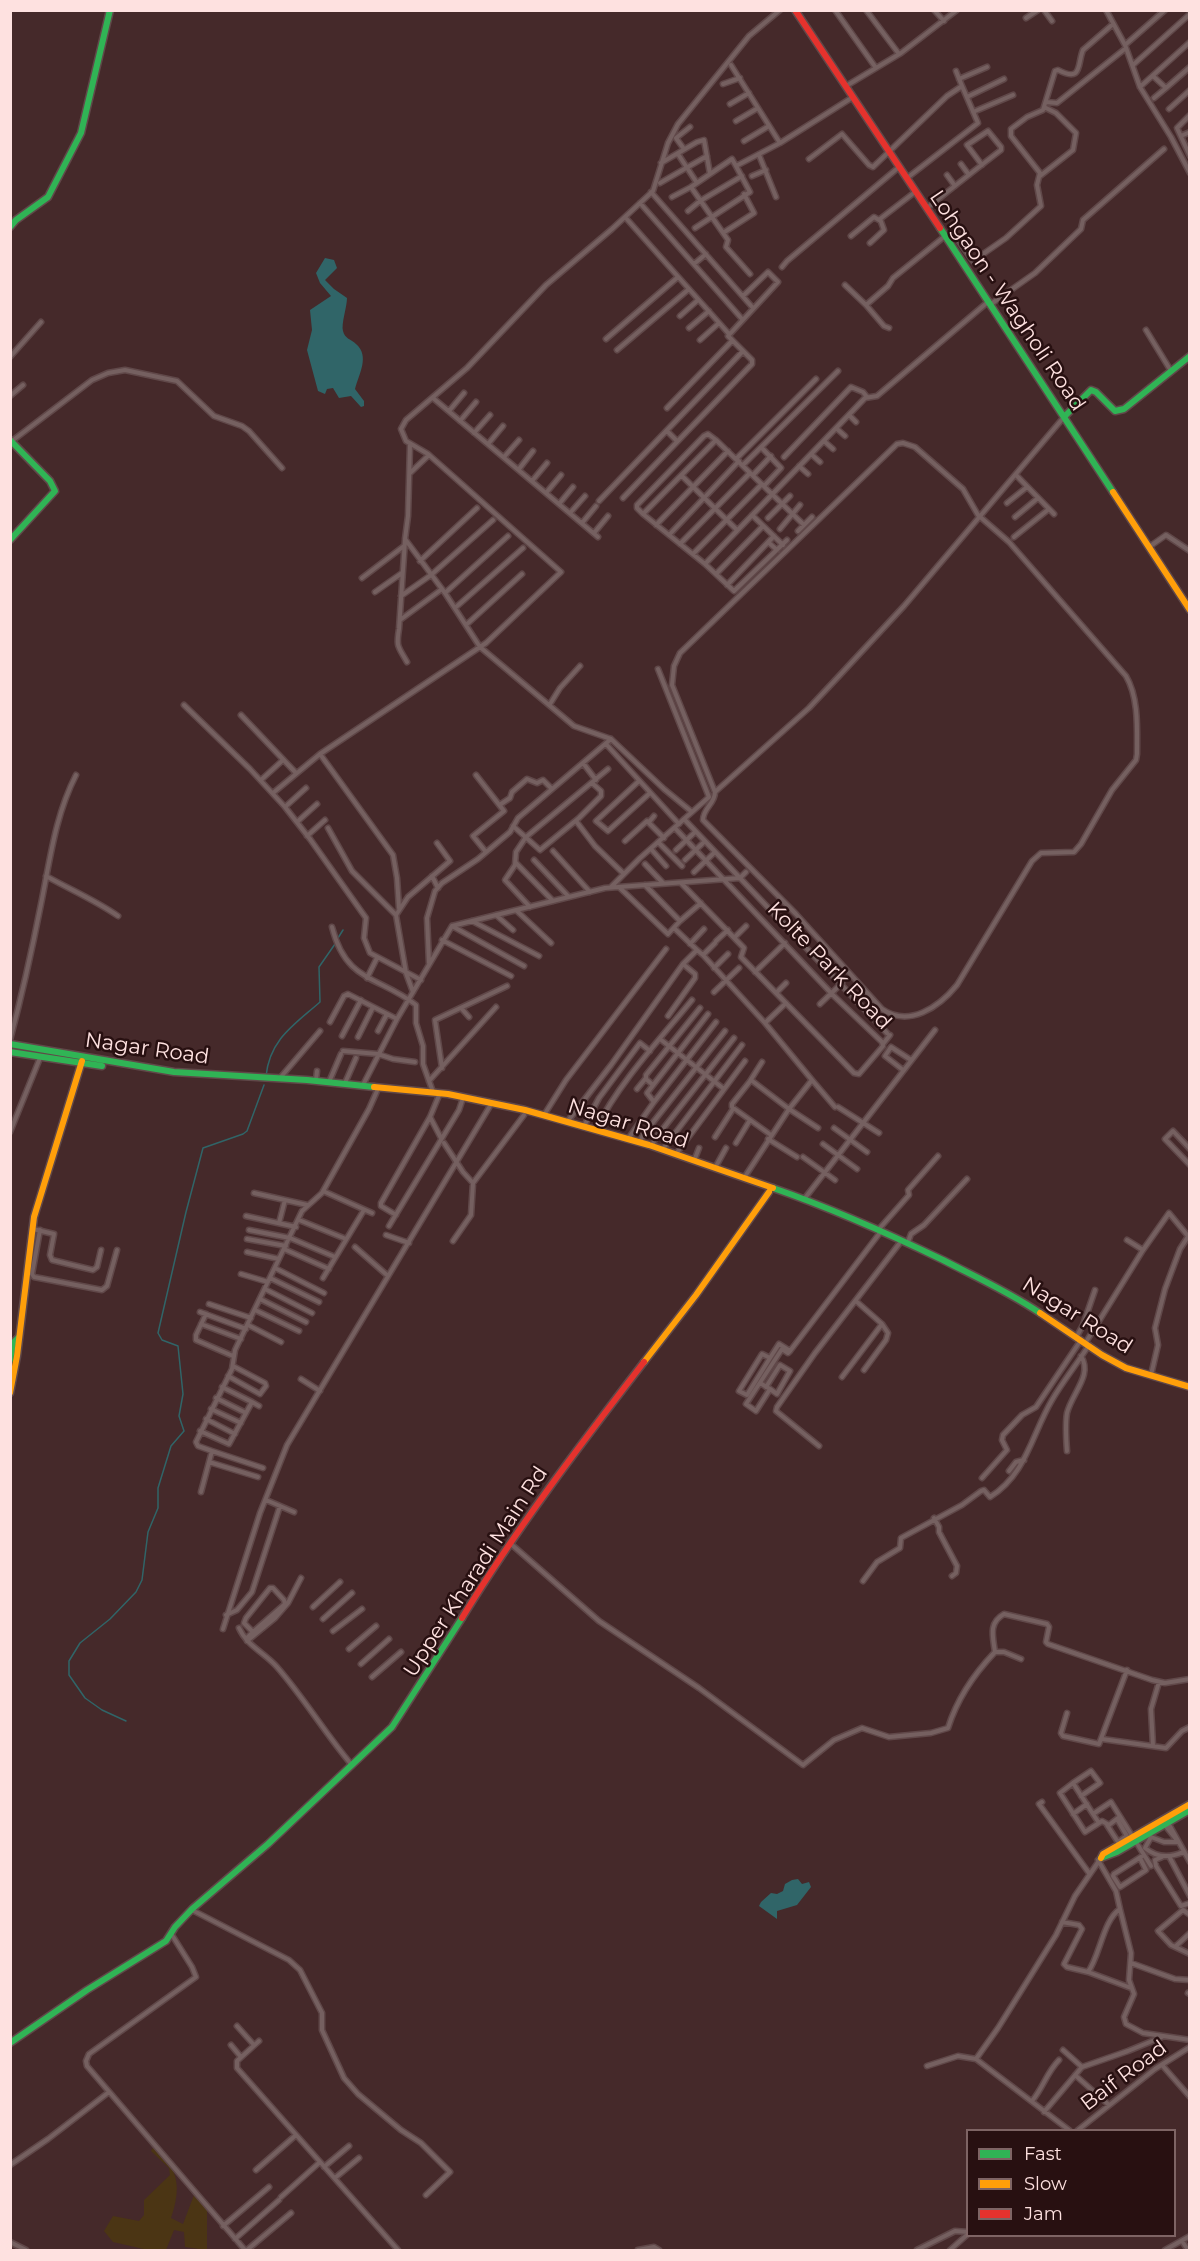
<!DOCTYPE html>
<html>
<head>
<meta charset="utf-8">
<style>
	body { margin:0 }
	#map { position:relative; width:1200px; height:2261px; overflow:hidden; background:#45292a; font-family:Montserrat,sans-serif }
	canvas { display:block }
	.frame { position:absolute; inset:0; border:12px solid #fee1e0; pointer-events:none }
	.legend { position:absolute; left:966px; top:2129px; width:210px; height:108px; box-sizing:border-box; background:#281011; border:2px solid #7e6464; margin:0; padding:8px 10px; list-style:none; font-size:18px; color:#fee1e0 }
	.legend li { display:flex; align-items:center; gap:12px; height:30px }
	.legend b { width:30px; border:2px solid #7e6464 }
</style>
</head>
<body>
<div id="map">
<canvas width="1200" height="2261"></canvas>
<div class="frame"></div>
<ul class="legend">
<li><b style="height:8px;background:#30b455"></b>Fast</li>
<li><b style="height:8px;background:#ff9f0a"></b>Slow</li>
<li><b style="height:8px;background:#e5322d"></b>Jam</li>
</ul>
</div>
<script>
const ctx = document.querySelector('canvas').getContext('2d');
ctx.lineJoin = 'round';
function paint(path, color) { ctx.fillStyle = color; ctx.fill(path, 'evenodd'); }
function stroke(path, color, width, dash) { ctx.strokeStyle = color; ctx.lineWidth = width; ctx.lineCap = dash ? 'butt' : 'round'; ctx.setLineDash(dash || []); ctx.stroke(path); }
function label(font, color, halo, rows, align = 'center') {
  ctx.font = font + ' Montserrat,sans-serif'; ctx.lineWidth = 5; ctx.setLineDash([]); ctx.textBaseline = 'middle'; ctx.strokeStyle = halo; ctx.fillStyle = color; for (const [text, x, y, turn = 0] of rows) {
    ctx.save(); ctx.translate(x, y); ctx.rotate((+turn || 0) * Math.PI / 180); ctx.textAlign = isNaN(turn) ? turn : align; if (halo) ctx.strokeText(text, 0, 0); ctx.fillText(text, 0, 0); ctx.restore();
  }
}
paint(new Path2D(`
	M153,2148C180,2167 181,2189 171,2218L183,2224L194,2195L207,2210V2250L185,2247L184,2232L174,2230L166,2250H148L113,2242L104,2231L113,2216L139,2221L144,2215V2200L170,2175L169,2168L151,2151Z`), '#4b3514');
paint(new Path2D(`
	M325,258L334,260L337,268L325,280L334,289L347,298C347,307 341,324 343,331C345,339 351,339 356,344C370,356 359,374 355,389L364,401V406L361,407L351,396L339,398L333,388L327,389L325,394L318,391L307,350L312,330L310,310L331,296L320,283L316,273Z
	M798,1879L802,1884L809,1882L811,1887L797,1905L777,1911V1919L759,1906L761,1902L771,1893L777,1894L783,1891L785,1884L792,1880Z`), '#306568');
stroke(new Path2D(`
	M338,938L343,930
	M266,1076C270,1039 294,1025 320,1002L319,967L335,944
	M126,1721L102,1710L85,1698L69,1675V1661L80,1643L110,1619L136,1592L142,1580L148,1532L158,1508V1488L171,1446L184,1431L179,1416L183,1394L178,1346L162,1340L158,1333L186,1212L203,1148L243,1134L247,1131L264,1085`), '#306568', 1.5);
const street = new Path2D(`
	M835,10L876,68
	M866,10L899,54
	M934,10L944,21
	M1044,10L1052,21
	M1106,10L1125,45L1140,87L1171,137L1190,173
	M1026,18L1038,10
	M1125,45L1165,10
	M731,65L780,143
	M1133,65L1190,14
	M956,71L962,86
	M1153,76L1166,88L1190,67
	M959,79L987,67
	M723,84L740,78
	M846,86L901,53L957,10
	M1140,87L1190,42
	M967,97L1004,79
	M1154,98L1166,88
	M1046,102L1057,103L1126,48
	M730,104L749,93
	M1169,109L1190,90
	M973,112L1013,95
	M1190,115L1177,128L1190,156
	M736,121L758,108
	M1181,136L1190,132
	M744,141L769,126
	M684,149L676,138L690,127
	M678,154L697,183
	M759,155L776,197
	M809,159L842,134L869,165L873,167L947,96L962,86L978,123L907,178
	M661,163L697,142L704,140L710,174
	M961,164L969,175
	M947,175L955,186
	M752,176L766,170
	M1040,176L1073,150L1076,133L1056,113L1044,107
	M660,183L707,156
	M651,192L753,308
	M672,197L691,187
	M640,203L742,319
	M927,208C951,189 976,169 1001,150V147L988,131L967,145L982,165
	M688,211L700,201L742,176
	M625,217L729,334
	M695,228L750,192L736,166
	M723,233L754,213L744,194
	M851,236L874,217L879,220
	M948,240L955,236L973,261L1006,238L1041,206L1037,185L1040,173L1011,136V129L1027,117L1043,110L1055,71L1058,70C1083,83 1077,64 1083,50L1113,24
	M870,243L884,230L880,219L915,192
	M694,264L706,254
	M782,267L787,261L899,167
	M750,274L726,247L728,240L691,187L732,159L736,166L780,143L853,97
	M845,285L866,305
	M991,304L1035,273L1081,229L1083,220L1164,149
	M680,316L698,300
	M689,328L709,311
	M889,328L884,326L866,305L888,286L893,278L945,236
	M1146,330L1171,371
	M606,339L678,277
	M700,340L719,323
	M617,350L689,289
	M10,357L41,322
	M10,396L23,385
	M433,398L598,537
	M667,408L732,341
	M449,411L464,393
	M849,415L856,422
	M460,421L476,402
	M836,428L845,436
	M667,431L677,441
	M474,433L490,415
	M12,441L92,380L108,373L125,370L177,381L214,416L242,426L249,431L282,468
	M824,441L833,449
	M903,443L915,447L963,489L978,515L1009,542L1126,676C1139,698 1137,729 1137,754L1136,760L1112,790L1081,844L1074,852L1041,853L1032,861L957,985C939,1007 909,1028 882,1009L796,914L703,820C703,808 715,804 715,792L672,685L674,666L680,653L897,444Z
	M488,444L503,426
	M761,447L781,468L764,486
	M811,454L820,462
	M504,457L519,440
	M784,457L851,387L863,392L867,397
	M736,459L816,379
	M743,465L838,371
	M799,466L808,474
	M519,469L533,451
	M410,473L429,455
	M753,475L771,456
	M1016,475L1054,514
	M682,476L737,530
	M532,481L547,463
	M546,493L561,475
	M623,498L752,364V360L728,336L778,282L768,272L743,296
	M599,501L743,351
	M1007,503L1027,487
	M559,504L573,487
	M570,513L585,496
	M643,514L637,508V505L704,436L708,434L716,440
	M752,515L783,545
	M1015,517L1038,498
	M768,518L790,496
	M582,523L596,506
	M656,525L728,451
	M780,529L800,505
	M798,531L812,517
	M594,533L608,516
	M669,535L739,461
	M1014,537L1049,509
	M405,540L399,629C396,647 398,646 407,662
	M787,540L734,591L705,564L643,514L716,440L804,525
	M768,542L777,550
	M680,544L750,473
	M1149,547L1166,535L1190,551
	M693,554L762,484
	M420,561L477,508
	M705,564L865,398L877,396L989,301
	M716,574L763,526
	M362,578L404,546
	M727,585L774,536
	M375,592L402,573
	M445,593L508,536
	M401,596L431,575L493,520
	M455,608L523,548
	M400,620L442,589
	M466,625L522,574
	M550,704L560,688L580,666
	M184,705L250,769L285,807L310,839L366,918L364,938L370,953L421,980
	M241,715L296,773
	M606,744L679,824
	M320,754L393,855L397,878L399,908
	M583,763L596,780
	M476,775L504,811L473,836L486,852
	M261,780L283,760
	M639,781L596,821L608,831L650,793
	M715,792L809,708L839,676L904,606L1064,417
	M273,793L320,754L480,647L445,593L405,539L408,516L410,445
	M501,804L510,798L512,792L527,779L537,783L543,780L552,789
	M285,807L306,788
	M692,812L664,789L611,739L574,726L480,647L486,643L561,572L428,454L406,441L401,429L406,420L467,368L546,285L612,229L653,191L668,143L678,124L749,36L780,10
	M684,819L887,1033
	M576,821L595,846L624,874
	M297,822L317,804
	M649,822L654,816
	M513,826L540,850L579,818L601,796V791L592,783
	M328,828L352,871L396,915L406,973L413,992
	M675,828L835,997L882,1042L883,1046L859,1074L854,1073L741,957L744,948L681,883
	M307,836L325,820
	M625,841L647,821L664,838
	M658,842L682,866
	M651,849L666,866
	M676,850L694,833
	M553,851L590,892
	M534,860L569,897
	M685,860L703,843
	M516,863L553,901
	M645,864L663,883
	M694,872L715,852
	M46,876C71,890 95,900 118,916
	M432,876L438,888
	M611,887L640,858L709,797L658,669
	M619,887L668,934L680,921L645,885
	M530,907L505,880L515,865L516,852L526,837L608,769
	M517,911L551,943
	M396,915L408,897L450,861L437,843
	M496,915L513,930
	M472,921L539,956
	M680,921L701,903
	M452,926L524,966
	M332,927C346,983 379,976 416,1005V1023L423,1046V1064L433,1092
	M735,937L746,926
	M442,940L511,976
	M716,941L728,930
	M690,944L704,929
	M697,950L703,955L715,943
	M703,955L765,1023
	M429,963L427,918L435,891L442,883L478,859L510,832L518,818L611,739
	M714,968L728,954
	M755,972L785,943
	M367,978L377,958
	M714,992L739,968
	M776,993L786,983
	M820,1004L842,983
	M462,1009L469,1017
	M668,1016L695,978V974L683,964
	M330,1022L344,996L348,994L397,1019
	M378,1031L387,1014
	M342,1036L361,1000
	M358,1037L373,1007
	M660,1039L724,1089
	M10,1040C22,995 32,950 41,904C50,860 55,816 76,775
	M883,1044L890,1035
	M343,1051L378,1054L393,1059L415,1062
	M442,1068L435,1020L507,986
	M903,1070L885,1056L891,1047L911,1060
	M280,1078L320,1031
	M316,1080L317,1071
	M812,1080L835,1107
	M429,1081L496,1007
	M750,1081L762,1062
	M329,1082L341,1054
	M345,1083L356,1058
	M363,1085L397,1019L452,926L605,888L740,878L746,872
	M653,1085L646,1079V1075L700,1008
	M637,1089L646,1078
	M654,1102L647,1093L708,1014
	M838,1107L879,1133
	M544,1115L566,1080L666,949
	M430,1117L441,1138
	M567,1122L611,1065L683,964L697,950L674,928
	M584,1126L599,1098L637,1047L640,1043L650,1051
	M834,1128L867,1152
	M596,1129C618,1084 660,1039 692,1000
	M10,1132L40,1058
	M771,1135L732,1107V1104L751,1080L789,1109L818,1128
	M715,1137L733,1109
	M628,1139L654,1102L716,1022
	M768,1139L797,1157
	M640,1142L643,1135L725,1031
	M444,1143L463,1172L473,1183L524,1115
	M736,1143L750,1120
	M823,1144L857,1169
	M652,1146L655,1139L734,1038
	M663,1149L742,1045
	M1190,1149L1173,1131L1165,1139L1190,1165
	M676,1154L745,1061
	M803,1157L835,1180
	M694,1161L699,1148
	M715,1168L726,1148
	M744,1178L789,1109L812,1080L765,1023L786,1003
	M323,1191L372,1213
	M254,1193L307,1205
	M805,1198L935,1030
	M396,1215L381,1206V1203L430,1117L440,1093
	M246,1216L296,1227
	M299,1220L346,1239
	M279,1223L285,1200
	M389,1226L459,1110L462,1101
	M33,1229L54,1234L50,1255L52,1260L93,1270L97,1267L101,1250
	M879,1229L909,1195L908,1190L938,1156
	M40,1230L32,1274L34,1277L102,1290L107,1286L117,1250
	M249,1230L290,1238L335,1257
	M386,1235L409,1243
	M247,1239L286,1246
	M1127,1240L1143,1250
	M453,1241L471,1215L473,1183
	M908,1242L911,1234L924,1225L967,1179
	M355,1247L388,1276
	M284,1249L329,1269
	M247,1252L279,1259
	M275,1268L324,1293
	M241,1274L268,1282
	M270,1278L319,1302
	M323,1278L364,1210
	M265,1289L312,1313
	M260,1299L306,1322
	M856,1301L882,1324L888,1333L886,1340L864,1370
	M209,1304L251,1318
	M255,1310L299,1331
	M200,1312L246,1329
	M206,1314L196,1335V1340L233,1356
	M201,1324L241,1339
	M248,1325L281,1342
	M1077,1336L1083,1325L1095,1290
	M1086,1342L1143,1250L1169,1213L1188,1236
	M790,1351L879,1234
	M770,1358L747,1395L739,1391L762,1354L770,1358L779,1344L790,1351
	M1151,1375L1158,1345L1155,1328L1165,1289L1180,1249L1189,1235
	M228,1376L260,1394L266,1386L265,1383L233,1366
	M842,1377L882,1324
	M301,1379L320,1391
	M760,1383L770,1389L756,1411L746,1404L782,1349L788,1353L790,1351
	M766,1387L780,1365L790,1371L777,1394L770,1389
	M216,1398L246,1413
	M252,1402L259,1406
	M211,1409L241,1423
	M206,1419L235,1434
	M200,1431L229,1444L252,1402L222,1387
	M819,1446L776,1411L777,1407L815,1353L899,1244
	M212,1451L263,1468
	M1067,1451C1066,1438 1065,1425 1067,1413C1072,1393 1093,1375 1081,1356
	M209,1462L258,1477
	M1009,1471L1016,1462L1024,1460
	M982,1478L1007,1450L1002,1440L1003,1435L1022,1415L1036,1407L1079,1343
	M201,1492L212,1451L198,1446L196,1442L232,1369L235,1350L302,1211L322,1193L369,1109L377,1091
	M266,1500L294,1512
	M934,1518L939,1527V1532L957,1566L956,1573L952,1576
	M511,1544L599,1621L699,1688L803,1765L834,1740L862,1728L889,1737L931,1733L948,1728C957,1699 974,1674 995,1652C993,1637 988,1623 1004,1614L1047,1624L1049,1627L1046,1642L1048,1644L1152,1680L1165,1683L1190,1679
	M863,1581L877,1562L900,1548L901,1538L962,1505L981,1491L984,1490L990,1497C1026,1475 1032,1434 1052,1400C1063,1381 1077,1364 1089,1345
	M313,1607L340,1582
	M226,1615L237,1610L252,1592L280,1506
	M323,1619L352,1593
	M239,1628C247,1646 265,1653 277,1667C304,1698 325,1733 351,1764
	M223,1629L260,1513L287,1445L490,1106
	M333,1631L362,1609
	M246,1639L253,1632L244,1623L246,1618L270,1588H273L284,1600L285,1604L253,1632
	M247,1641L275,1618L288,1603L301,1578
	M349,1649L376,1626
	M995,1652H1004L1021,1659
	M361,1664L389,1639
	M372,1677L401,1652
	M1067,1713L1061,1733L1063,1736L1099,1744L1127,1670
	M1102,1739L1166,1748L1182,1731L1190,1727
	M1153,1746L1151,1709L1159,1682
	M1073,1783L1091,1771L1100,1783L1081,1796
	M1042,1802L1039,1804L1089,1873
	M1073,1814L1087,1804
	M1093,1814L1099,1823L1085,1832L1060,1793L1073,1783L1093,1814L1111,1802L1151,1866
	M1167,1821L1190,1862
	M1099,1823L1102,1821L1109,1825L1118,1818
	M1164,1824L1176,1839
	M1107,1825L1118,1842L1127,1836L1117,1819
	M1178,1842H1164L1151,1837L1145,1848C1157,1858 1170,1858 1183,1852
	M1162,1857L1155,1860L1156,1866L1181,1906L1190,1903
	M1140,1858L1146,1870L1120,1887L1113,1876L1114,1874L1144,1855
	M1170,1858L1190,1896
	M1120,1909L1131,1953L1129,1980L1134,1994L1124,2017L1126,2024L1143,2033L1190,2040
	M192,1910L289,1960L300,1970L322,2013V2030L344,2078L358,2094L401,2130L421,2143L450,2172L426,2195
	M1190,1915L1183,1910L1158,1931L1171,1945L1190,1954
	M1062,1922L1079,1925L1082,1929L1064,1964L1067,1967L1088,1972C1100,1956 1103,1920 1120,1909L1116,1891L1098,1860
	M172,1935L192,1967L196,1977L89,2054L86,2061L87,2066L245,2250
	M1176,1946L1190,1933
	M1131,1963L1175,1979L1190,1980
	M1088,1972L1131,1988
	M1188,1993L1190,1994
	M237,2026L254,2045
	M259,2041L237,2061V2068L398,2250
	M231,2045L241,2057
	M1063,2050L1082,2067
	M976,2059L998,2028L1056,1935L1075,1896L1101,1858
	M1162,2065L1190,2097
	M927,2066L958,2056L976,2059L1069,2130
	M1075,2075L1109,2105
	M1032,2101C1043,2088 1047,2072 1059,2060
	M1044,2112L1082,2067L1128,2051L1162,2037
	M1078,2130L1155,2069L1190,2047
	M10,2165L48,2139L109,2092
	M324,2167L349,2146
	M256,2170L296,2135
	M335,2178L359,2158
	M281,2197L320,2162
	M223,2226L269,2187
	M235,2239L279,2200
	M1182,2241L1188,2250
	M10,2242L26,2250
	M247,2250L291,2213
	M638,2250L654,2247L659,2250
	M917,2250L955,2231L968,2232
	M950,2250L968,2234
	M1165,2250L1190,2236`);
const fast = new Path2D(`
	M10,227L16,220L48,197L81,133L110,10
	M940,228L1113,492
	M1064,417L1091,390L1096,392L1115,411L1124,409L1190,356
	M10,440L50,481L55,491L10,540
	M10,1044L174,1072L307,1080L374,1087
	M10,1052L102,1066
	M773,1188C831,1208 887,1233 943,1260C976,1277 1009,1292 1040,1313
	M10,1360L13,1343L18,1338
	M1101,1858L1117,1852L1190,1810
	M10,2043L87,1990L166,1941L175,1927L192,1909L268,1844L392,1727L462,1618`);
const slow = new Path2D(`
	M1113,492L1190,610
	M374,1087L448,1094L525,1110L649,1145L773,1188
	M1040,1313L1102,1355L1126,1368L1190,1387
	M644,1362L696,1295L769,1192
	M10,1393L17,1356L34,1217L82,1061
	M1101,1858L1103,1854L1190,1804`);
const jam = new Path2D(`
	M795,10L940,228
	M462,1618C516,1529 580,1445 644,1362`);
stroke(street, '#604849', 7);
stroke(fast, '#604849', 9);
stroke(slow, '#604849', 9);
stroke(jam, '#604849', 9);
stroke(street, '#756060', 4);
stroke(fast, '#30b455', 6);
stroke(slow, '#ff9f0a', 6);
stroke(jam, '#e5322d', 6);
label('21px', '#fee1e0', '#281011', [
	["Lohgaon - Wagholi Road",1007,301,56],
	["Kolte Park Road",829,966,46],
	["Nagar Road",147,1049,8],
	["Nagar Road",628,1124,17],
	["Nagar Road",1077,1316,32],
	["Upper Kharadi Main Rd",476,1572,-57],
	["Baif Road",1124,2076,-37]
]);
</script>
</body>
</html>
